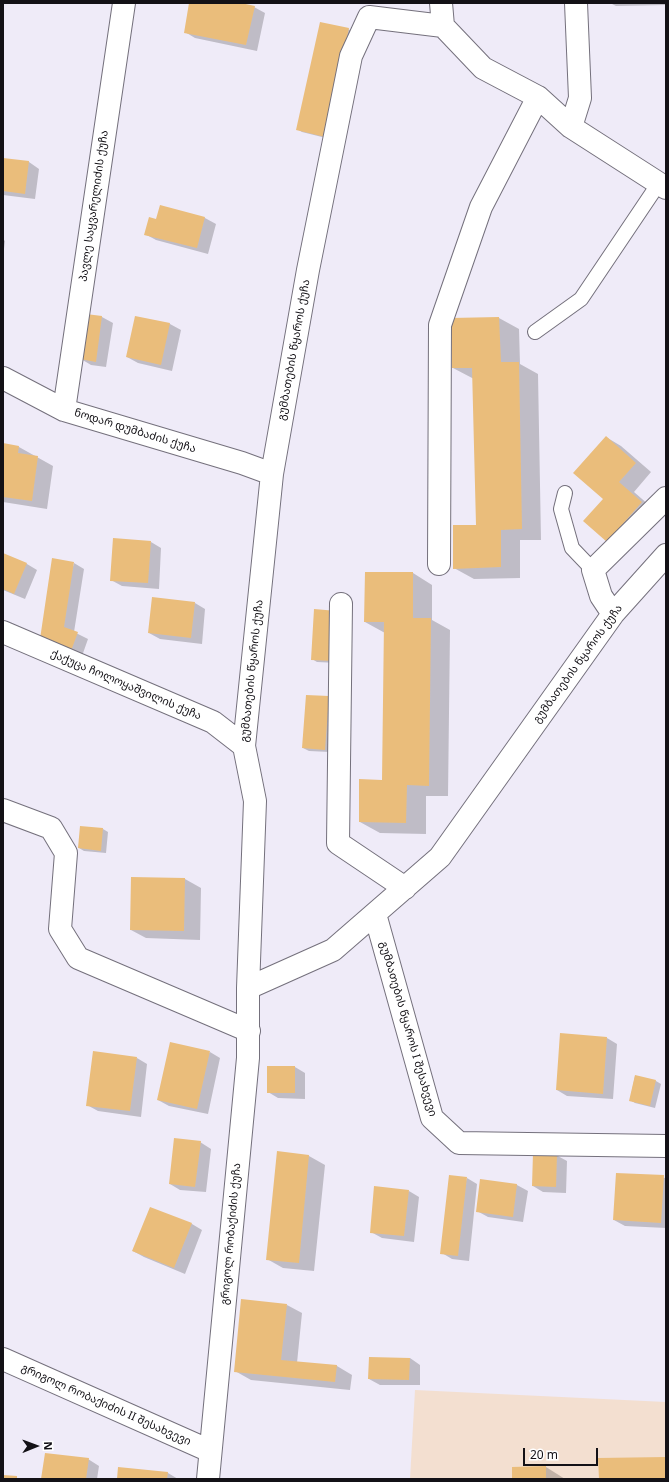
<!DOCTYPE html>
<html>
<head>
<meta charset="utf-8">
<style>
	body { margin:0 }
	#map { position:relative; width:669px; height:1482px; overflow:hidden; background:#efebf8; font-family:"Noto Sans",sans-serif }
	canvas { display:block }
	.frame { position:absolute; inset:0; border:4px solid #131116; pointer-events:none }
	.north { position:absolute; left:16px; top:1426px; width:40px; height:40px; -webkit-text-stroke:3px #fff; paint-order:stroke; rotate:89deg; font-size:11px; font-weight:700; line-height:16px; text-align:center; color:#131116 }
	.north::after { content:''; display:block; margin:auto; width:14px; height:18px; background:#131116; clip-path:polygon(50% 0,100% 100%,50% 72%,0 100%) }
	.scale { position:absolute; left:523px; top:1448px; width:75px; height:18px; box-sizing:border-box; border:2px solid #131116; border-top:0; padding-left:5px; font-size:12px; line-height:14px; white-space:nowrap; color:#131116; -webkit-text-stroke:3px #fff; paint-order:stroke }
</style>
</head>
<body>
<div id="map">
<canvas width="669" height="1482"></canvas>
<div class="frame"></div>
<div class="north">N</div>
<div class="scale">20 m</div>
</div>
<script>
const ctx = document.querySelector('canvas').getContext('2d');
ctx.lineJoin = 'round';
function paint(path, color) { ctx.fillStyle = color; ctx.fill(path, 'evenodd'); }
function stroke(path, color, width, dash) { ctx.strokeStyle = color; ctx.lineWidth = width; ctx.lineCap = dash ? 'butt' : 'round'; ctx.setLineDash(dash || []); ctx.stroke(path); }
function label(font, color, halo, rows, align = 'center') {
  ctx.font = font + ' "Noto Sans","Noto Sans Georgian",sans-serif'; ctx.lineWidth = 4; ctx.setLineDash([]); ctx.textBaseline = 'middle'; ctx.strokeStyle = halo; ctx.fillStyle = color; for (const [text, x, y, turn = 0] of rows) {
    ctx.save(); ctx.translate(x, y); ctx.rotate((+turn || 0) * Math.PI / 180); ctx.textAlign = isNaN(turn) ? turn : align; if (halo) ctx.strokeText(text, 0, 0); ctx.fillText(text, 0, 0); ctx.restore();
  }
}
paint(new Path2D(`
	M415,1390L666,1402V1479H410Z`), '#f3dfd0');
paint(new Path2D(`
	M190,3H236L254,7L265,13L257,51L195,38L185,32Z
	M486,3H510L488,4Z
	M610,3H666V5L616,6Z
	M348,29L354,32L330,139L302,132L297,129Z
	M3,159L29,162L39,169L35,199L3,195Z
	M161,207L205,218L216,224L208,254L156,240L145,234L157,220Z
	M3,239L5,241L3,257Z
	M87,315L102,317L113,323L106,367L91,365L81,359Z
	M136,317L170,324L181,330L172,371L138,363L127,357Z
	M499,318L519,329L520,364L538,374L541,540H520V578L474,579L454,568L477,526L474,379L453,368L452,319Z
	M606,437L621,446L651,472L634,492L657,512L608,541L604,499Z
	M3,444L19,447L53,466L47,509L3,502Z
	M151,542L161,548L159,589L122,586L111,580Z
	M3,554L27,564L37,570L25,599L3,590Z
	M74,563L84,569L74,632L88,639L82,656L51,645Z
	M413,573L432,585V620L450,630L448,796H426V834L380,833L360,822L383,781L385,633L365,622Z
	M195,603L205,609L202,644L160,639L149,633Z
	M315,610L338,663L317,662L312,659Z
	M329,697L334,700L330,752L309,751L303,748Z
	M103,829L108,832L106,853L84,851L79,848Z
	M132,878L185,879L201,888L200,940L146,938L131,930Z
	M607,1038L617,1044L613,1099L567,1096L557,1090Z
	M210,1052L220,1058L208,1114L169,1106L158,1100Z
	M137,1058L147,1064L141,1117L98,1111L87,1105Z
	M295,1067L305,1073V1099L278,1098L268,1092Z
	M635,1076L656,1081L661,1084L655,1108L635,1103L630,1100Z
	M200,1142L211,1149L206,1192L180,1190L170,1184Z
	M278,1152L309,1156L325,1165L314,1271L283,1268L267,1259Z
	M556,1155L567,1161L566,1193L543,1192L533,1186Z
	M617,1174L666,1178V1228L625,1226L614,1220Z
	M467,1178L477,1184L469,1261L452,1259L442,1253Z
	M481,1180L517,1185L528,1191L523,1222L488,1217L477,1211Z
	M409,1191L419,1197L414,1242L382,1238L371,1232Z
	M151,1208L192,1224L202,1230L185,1274L144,1257L133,1251Z
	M287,1305L302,1313L297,1363L337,1366L352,1375L350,1390L251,1380L235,1371Z
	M410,1358L420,1365V1385H380L369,1379Z
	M88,1459L99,1466L97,1479H42Z
	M546,1467L565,1479H513Z
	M168,1473L178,1479H118Z`), '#0003');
paint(new Path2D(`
	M189,3H241L255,6L246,45L184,33Z
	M320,22L349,28L325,137L296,130Z
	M3,158L29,161L25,194L3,191Z
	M160,205L205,217L197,248L144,235L149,217L156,219Z
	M86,314L102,316L96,362L80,359Z
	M135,316L170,323L161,365L126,357Z
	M499,317L501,362H519L522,529L501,530V567L453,569V525H476L472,368H452L451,318Z
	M606,436L636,463L619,482L642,502L607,542L583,521L603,499L573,473Z
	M3,443L19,446L18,453L38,456L32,501L3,497Z
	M113,538L151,541L148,583L110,581Z
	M3,553L27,563L14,594L3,589Z
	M52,558L74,562L64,627L78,632L71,651L40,639Z
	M365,572H413V618H431L429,786L407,785L406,823L359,822V779L382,780L384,622H364Z
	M152,597L195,602L191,638L148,633Z
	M314,609L337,611L333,661L311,660Z
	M306,695L329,696L325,750L302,748Z
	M80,826L103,828L101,851L78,848Z
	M131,877L185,878L184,931L130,930Z
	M560,1033L607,1037L603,1094L556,1090Z
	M170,1042L210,1051L197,1109L157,1100Z
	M93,1051L137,1057L130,1111L86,1106Z
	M267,1066H295V1093H267Z
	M635,1075L656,1080L650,1106L629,1101Z
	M174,1138L201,1141L195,1187L169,1184Z
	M277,1151L309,1155L299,1263L266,1260Z
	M533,1153L557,1154L556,1187L532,1186Z
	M616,1173L664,1175L661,1223L613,1220Z
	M449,1175L467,1177L458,1256L440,1254Z
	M480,1179L517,1184L513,1217L476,1212Z
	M374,1186L409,1190L404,1236L370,1233Z
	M150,1207L192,1223L174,1268L132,1251Z
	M241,1299L287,1304L281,1360L337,1365L335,1382L234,1372Z
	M369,1357L410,1358L409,1380L368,1379Z
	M45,1453L89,1458L86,1479H41Z
	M666,1457V1479H599L598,1458Z
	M546,1466V1479H512V1467Z
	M118,1467L168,1472L167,1479H117Z
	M3,1475L17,1476V1479H3Z`), '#eabd7b');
const service = new Path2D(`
	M535,332L581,299L659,183
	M565,493L561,509L572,548L593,570`);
const minor = new Path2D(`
	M441,3L443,26L483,68L538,97L571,127L666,188
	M571,127L580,98L576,3
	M3,378L64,410L242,463L272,474
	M64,410L124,3
	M439,564L440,325L481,207L538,97
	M341,604L338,843L405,888
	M613,614L601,596L593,570L666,498
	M3,632L213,722L244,746
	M3,810L51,828L66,853L60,929L78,958L249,1031
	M375,914L432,1118L459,1143L666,1146
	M248,988L333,950L440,857L613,614L666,555
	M3,1359L210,1451
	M208,1479L248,1058V988L255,801L244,746L272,474L308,270L351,56L369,17L443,26`);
stroke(service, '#74707c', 16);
stroke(minor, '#74707c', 24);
stroke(service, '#fff', 14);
stroke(minor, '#fff', 22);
label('11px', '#131116', '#fff', [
	["პავლე საყვარელიძის ქუჩა",94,206,-82],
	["გუმბათების წყაროს ქუჩა",294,350,-80],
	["ნოდარ დუმბაძის ქუჩა",135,431,17],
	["გუმბათების წყაროს ქუჩა",578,664,-54],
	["გუმბათების წყაროს ქუჩა",252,671,-84],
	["ქაქუცა ჩოლოყაშვილის ქუჩა",126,685,23],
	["გუმბათების წყაროს I შესახვევი",408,1029,74],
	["გრიგოლ რობაქიძის ქუჩა",231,1234,-85],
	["გრიგოლ რობაქიძის II შესახვევი",106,1405,24]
]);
</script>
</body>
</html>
